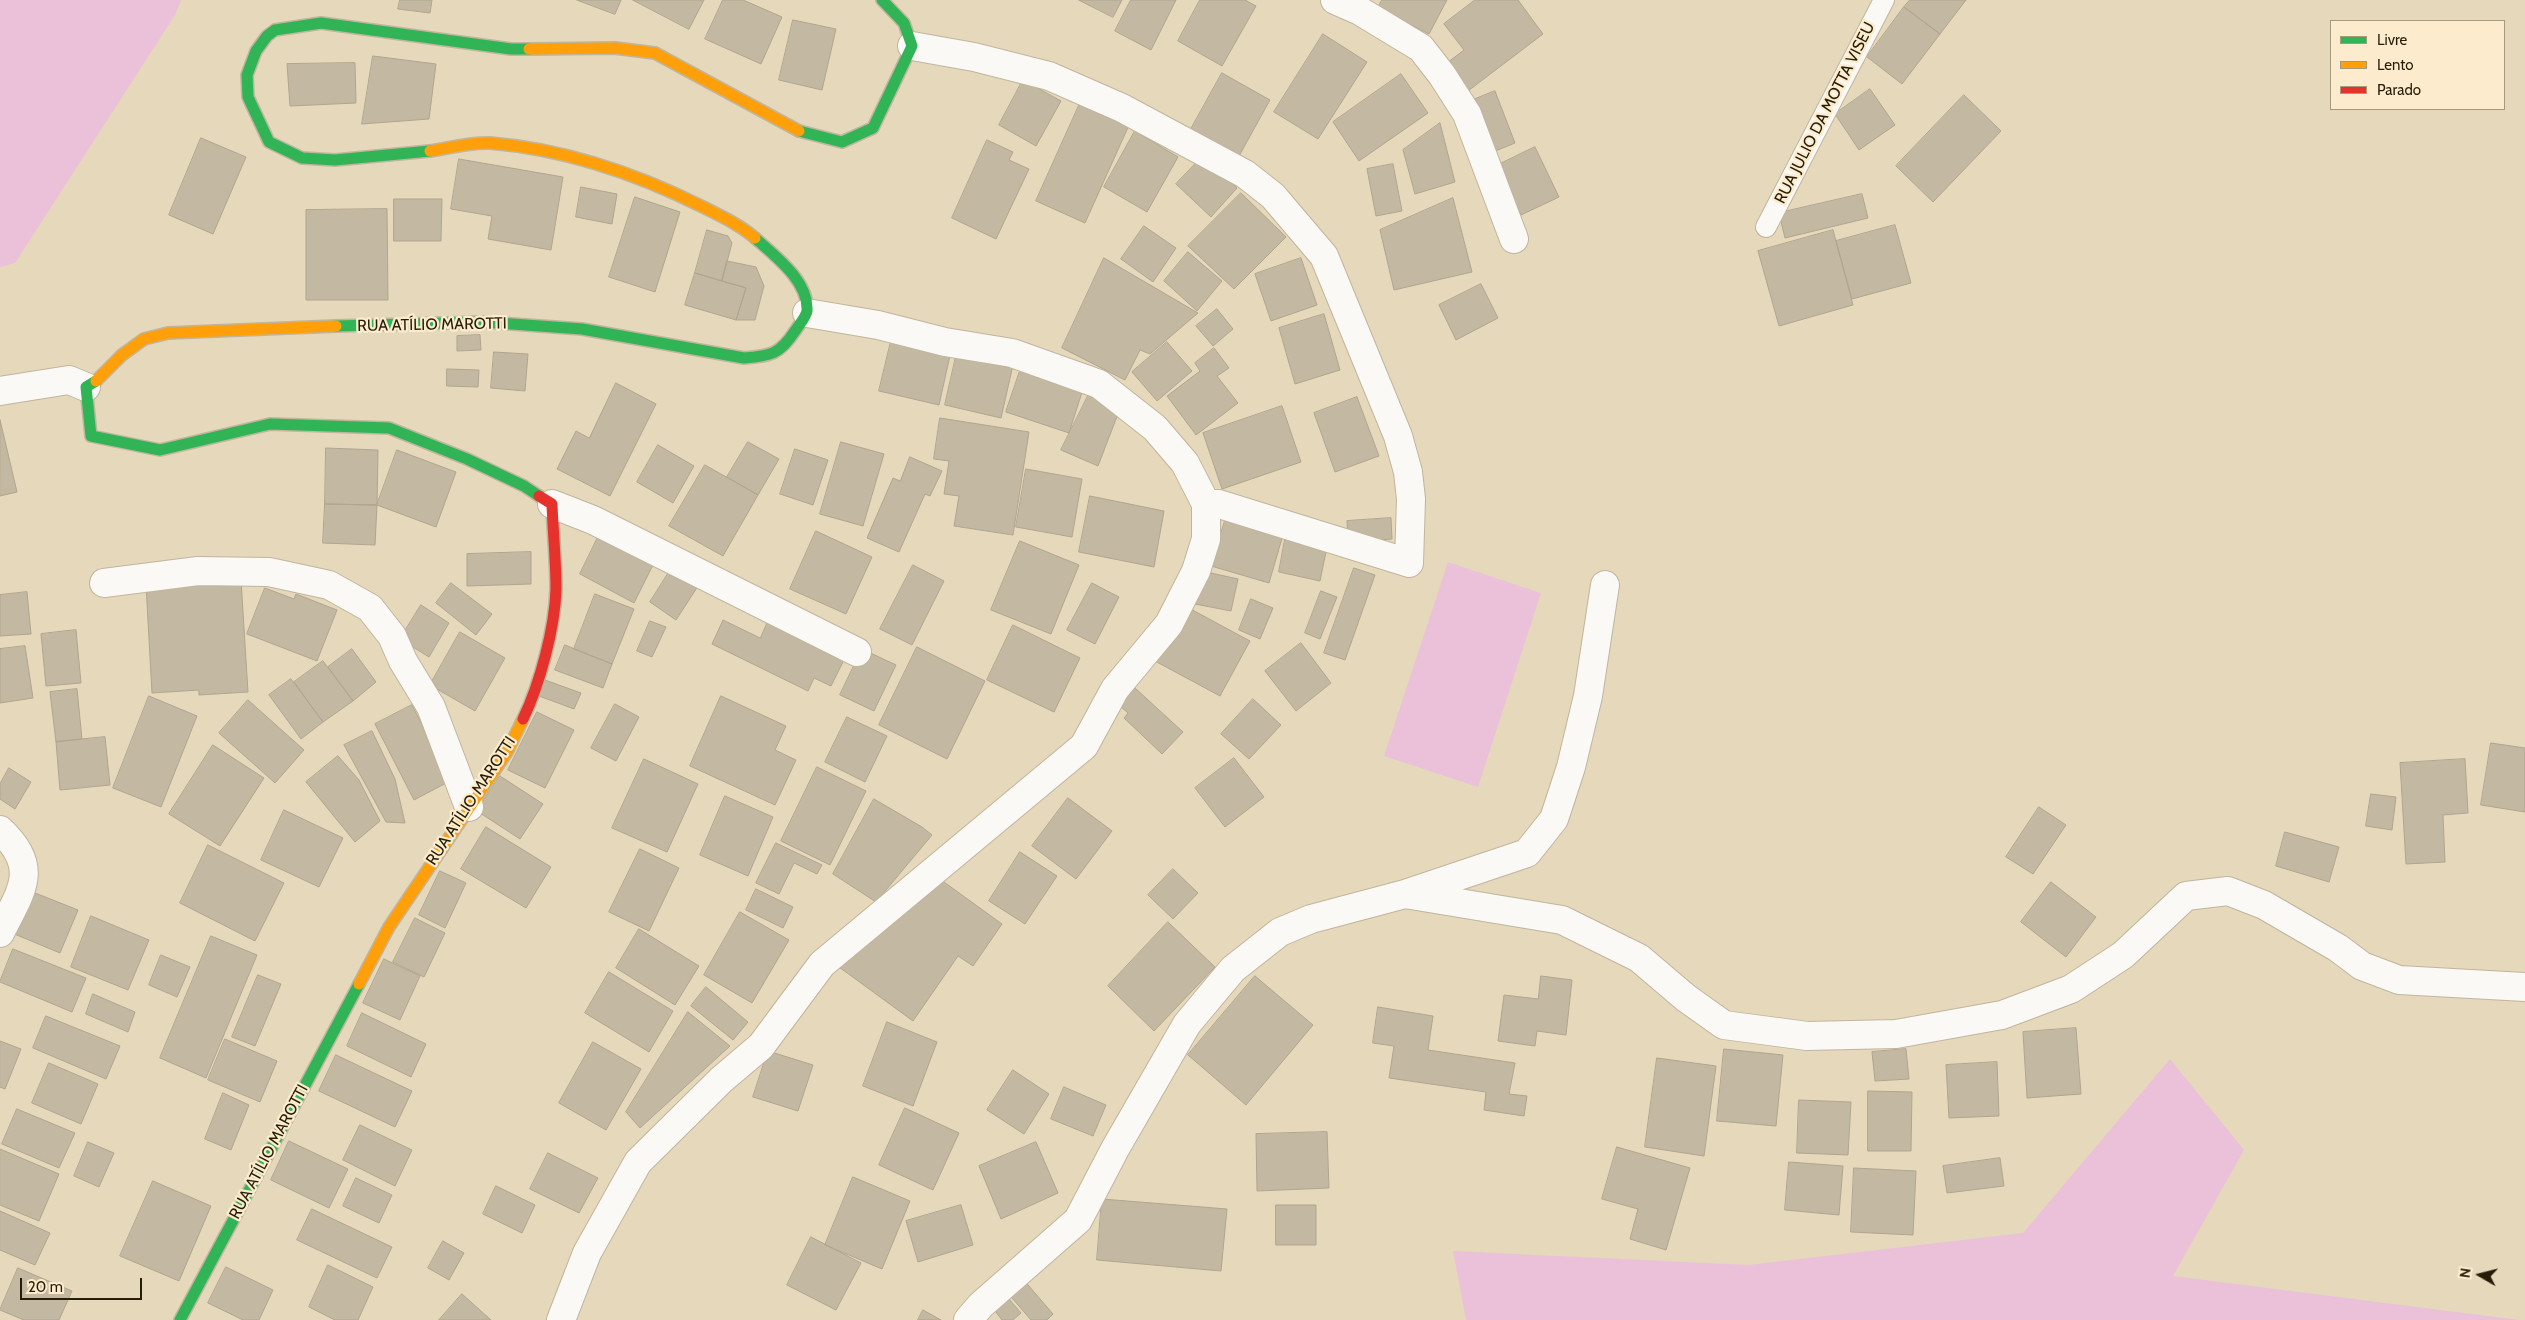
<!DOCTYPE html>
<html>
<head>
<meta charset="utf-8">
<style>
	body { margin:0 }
	#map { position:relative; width:2525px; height:1320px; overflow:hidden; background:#e6d8bb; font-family:Cabin,sans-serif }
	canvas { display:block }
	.legend { position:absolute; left:2330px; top:20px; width:175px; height:90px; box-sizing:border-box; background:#fceccd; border:1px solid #a6997e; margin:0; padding:6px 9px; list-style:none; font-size:15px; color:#261d08 }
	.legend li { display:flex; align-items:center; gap:10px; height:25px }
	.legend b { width:25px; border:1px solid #a6997e }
	.north { position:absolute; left:2455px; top:1250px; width:50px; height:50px; -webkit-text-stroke:4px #fceccd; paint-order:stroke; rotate:278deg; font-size:14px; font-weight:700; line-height:20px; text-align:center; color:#261d08 }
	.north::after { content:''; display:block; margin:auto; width:18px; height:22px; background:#261d08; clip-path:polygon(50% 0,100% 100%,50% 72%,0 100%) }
	.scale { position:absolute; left:20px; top:1278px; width:122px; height:22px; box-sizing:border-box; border:2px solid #261d08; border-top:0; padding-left:6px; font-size:15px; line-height:18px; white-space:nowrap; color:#261d08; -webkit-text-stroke:4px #fceccd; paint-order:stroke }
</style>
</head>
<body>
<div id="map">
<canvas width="2525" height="1320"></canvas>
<ul class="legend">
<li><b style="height:6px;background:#30b455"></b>Livre</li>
<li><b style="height:6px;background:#ff9f0a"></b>Lento</li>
<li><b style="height:6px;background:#e5322d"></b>Parado</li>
</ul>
<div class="north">N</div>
<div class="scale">20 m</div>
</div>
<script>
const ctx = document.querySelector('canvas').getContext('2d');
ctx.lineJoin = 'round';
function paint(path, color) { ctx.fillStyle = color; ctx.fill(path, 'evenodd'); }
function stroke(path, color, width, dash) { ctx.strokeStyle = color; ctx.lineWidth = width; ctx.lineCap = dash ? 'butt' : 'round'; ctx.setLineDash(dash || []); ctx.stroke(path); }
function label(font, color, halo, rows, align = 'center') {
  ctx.font = font + ' Cabin,sans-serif'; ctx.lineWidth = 4.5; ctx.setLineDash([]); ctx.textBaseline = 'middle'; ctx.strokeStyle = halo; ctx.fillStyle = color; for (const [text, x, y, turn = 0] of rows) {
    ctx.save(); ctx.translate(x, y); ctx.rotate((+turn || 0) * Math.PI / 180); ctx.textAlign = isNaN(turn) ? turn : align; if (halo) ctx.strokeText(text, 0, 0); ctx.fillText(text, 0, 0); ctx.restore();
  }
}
paint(new Path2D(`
	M0,0H181L175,15L15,263L0,267Z
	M1448,562L1541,593L1478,787L1384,756Z
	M2170,1059L2244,1150L2173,1276L2519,1320H1466L1453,1251L1748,1265L2023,1233Z`), '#eac1d9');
const building = new Path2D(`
	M400,0H432L430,13L398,9Z
	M577,0H621L615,14Z
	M633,0H704L689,29Z
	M723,0H743L782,17L761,64L705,39Z
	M1079,0H1122L1113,17Z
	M1131,0H1176L1151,50L1115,31Z
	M1200,0H1245L1256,6L1222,66L1178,41Z
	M1382,0H1447L1429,34L1378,8Z
	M1475,0H1518L1543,34L1464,94L1443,66L1464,50L1444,24Z
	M1910,0H1966L1940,34L1904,7Z
	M1904,7L1940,34L1902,84L1867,57Z
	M793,20L836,29L822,90L779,80Z
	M1323,34L1367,62L1318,139L1274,112Z
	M373,56L436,64L429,119L362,124Z
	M355,63L356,103L290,106L287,64Z
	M1222,73L1270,100L1239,156L1191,129Z
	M1401,74L1428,113L1359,161L1333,122Z
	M1023,80L1061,101L1036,146L999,125Z
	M1870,89L1895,125L1859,150L1835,114Z
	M1495,91L1515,143L1488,154L1468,102Z
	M1964,95L2001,131L1933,202L1896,166Z
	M1081,101L1130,123L1085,223L1036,201Z
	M1440,123L1455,182L1415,194L1403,150Z
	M1135,131L1178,157L1147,212L1104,187Z
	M201,138L246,157L213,234L169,215Z
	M987,140L1013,152L1009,160L1029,169L996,239L952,218Z
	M1535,147L1559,197L1521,215L1498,165Z
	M1203,156L1237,188L1211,217L1176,184Z
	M459,159L563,177L551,250L488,239L492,216L451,209Z
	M1393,164L1402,211L1376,216L1367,169Z
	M581,187L617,194L612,224L576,217Z
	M1241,193L1286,237L1234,289L1188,246Z
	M1862,194L1868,218L1785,238L1779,213Z
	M635,197L680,212L655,292L609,277Z
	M1453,198L1472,272L1394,290L1380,230Z
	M394,199H442L441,241H394Z
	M387,209L388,300H306V210Z
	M1895,225L1911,283L1852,299L1836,241Z
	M1144,226L1176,248L1153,282L1121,259Z
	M707,230L728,236L732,243L722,281L695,273Z
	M1833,230L1853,305L1779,326L1758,251Z
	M1188,252L1222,281L1197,311L1164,281Z
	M1104,258L1198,313L1150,354L1140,350L1125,380L1062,348Z
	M1301,258L1317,305L1271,321L1255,274Z
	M727,261L756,267L764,286L755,320H736L746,288L722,281Z
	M695,273L746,288L736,320L685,305Z
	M1481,284L1498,318L1456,340L1439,305Z
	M1217,309L1233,329L1213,346L1196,326Z
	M1324,314L1340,370L1295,384L1279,328Z
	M480,335L481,350L457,351V336Z
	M892,337L951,351L939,405L879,391Z
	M1167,342L1192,371L1157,401L1132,372Z
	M1214,348L1229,368L1217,376L1238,403L1196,435L1167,396L1200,371L1195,363Z
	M494,352L528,354L525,391L491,388Z
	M957,352L1013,365L1001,418L945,405Z
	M1021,368L1083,389L1069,433L1006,412Z
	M447,369L479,370L478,387L447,386Z
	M616,383L656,404L610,496L557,469L576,431L589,438Z
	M1091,390L1121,406L1098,466L1061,450Z
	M1357,397L1379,456L1335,472L1314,413Z
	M1282,406L1301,462L1222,489L1203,433Z
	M940,418L1029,432L1013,535L954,526L959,496L944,494L949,461L934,459Z
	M0,420L17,492L0,496Z
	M748,442L779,459L758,495L727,477Z
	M841,442L884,454L863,526L820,514Z
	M658,445L694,466L673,503L637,482Z
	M326,448L378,450L377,505L325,504Z
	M795,449L828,460L813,505L780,494Z
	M397,450L456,472L436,527L377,505Z
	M910,457L942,471L930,496L925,494L899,552L867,538L893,478L900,481Z
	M705,465L758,495L723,556L669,526Z
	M1026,469L1082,479L1072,537L1016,527Z
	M1090,496L1164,511L1154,567L1079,552Z
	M325,504L377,505L375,545L323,543Z
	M1228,511L1285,528L1269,583L1211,566Z
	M1391,518L1392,539L1348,542L1347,521Z
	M816,531L872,557L846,614L790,589Z
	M600,533L655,561L634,603L580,574Z
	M1286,534L1328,542L1320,581L1279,572Z
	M1020,541L1079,565L1051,634L991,610Z
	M531,552V584L467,586V554Z
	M913,565L944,581L912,645L880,629Z
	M673,566L700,583L676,620L650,602Z
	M1354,568L1375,575L1345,660L1324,653Z
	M1202,571L1238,579L1231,611L1195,604Z
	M241,580L248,692L199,695V690L152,693L146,585Z
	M451,583L492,614L476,635L436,603Z
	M1092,583L1119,597L1095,644L1067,630Z
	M265,588L294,599L296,594L337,610L317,661L247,634Z
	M1321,591L1337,597L1320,639L1305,633Z
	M27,592L31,634L0,636V595Z
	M595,594L634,609L612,664L574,649Z
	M1251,599L1273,608L1260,639L1239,630Z
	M421,605L449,623L429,657L400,639Z
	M1185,606L1250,641L1220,696L1155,661Z
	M770,617L847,654L831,686L814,678L808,691L712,644L723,620L760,638Z
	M650,621L666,627L652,657L637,651Z
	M1013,625L1080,658L1054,712L987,680Z
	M76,630L81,683L46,686L41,634Z
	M460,632L505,658L475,711L430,685Z
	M1301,643L1331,683L1296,711L1265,671Z
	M565,645L612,664L603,688L555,670Z
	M25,646L33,698L0,703V649Z
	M917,647L985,681L947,759L879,725Z
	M352,649L376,682L353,701L328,667Z
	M862,649L896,665L874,711L840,695Z
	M323,661L353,701L323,722L294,682Z
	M291,679L323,722L301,739L269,695Z
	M545,680L581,693L574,709L539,696Z
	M1135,688L1183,732L1162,754L1124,718L1128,713L1119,705Z
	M77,689L82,739L56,742L50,692Z
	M149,696L197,716L161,807L113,788Z
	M721,696L786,726L775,750L796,760L775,805L690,766Z
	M1253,699L1281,725L1249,759L1221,734Z
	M248,700L304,750L275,783L219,733Z
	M615,704L639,717L616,761L591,748Z
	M412,705L450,781L414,800L375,724Z
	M537,712L574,730L545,788L508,770Z
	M847,717L887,736L865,782L825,762Z
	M372,731L395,779L405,823L386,822L344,745Z
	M105,737L110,785L60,790L56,742Z
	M2491,743L2525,748V812L2481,805Z
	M213,745L264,778L220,846L169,814Z
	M338,756L359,780L380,821L355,842L306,782Z
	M1234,758L1264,797L1225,827L1195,788Z
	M644,759L698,784L667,852L612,828Z
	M2465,759L2468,813L2443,815L2445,862L2406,864L2400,763Z
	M817,767L866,791L830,865L781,841Z
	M9,768L31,782L15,809L0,799V784Z
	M500,776L543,804L520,839L477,811Z
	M2371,794L2396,797L2392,830L2366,826Z
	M725,796L773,817L748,876L700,855Z
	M1068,798L1112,831L1076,879L1032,846Z
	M874,799L922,827L932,835L876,902L833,874Z
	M2039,807L2066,825L2033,874L2006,857Z
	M284,810L343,838L319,887L261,860Z
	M486,827L551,867L526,908L461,869Z
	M2285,832L2339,847L2329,882L2276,866Z
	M776,843L822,865L817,874L794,863L779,894L756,883Z
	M208,845L284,883L255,941L180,903Z
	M640,849L679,868L649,931L609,912Z
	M1020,852L1057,876L1025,924L989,901Z
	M1173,869L1198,893L1173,919L1148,895Z
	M440,871L466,883L445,928L419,915Z
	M944,882L1002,924L973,966L958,956L913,1021L839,967L891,922Z
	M2051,882L2096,917L2066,957L2021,922Z
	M756,889L793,907L783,928L746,910Z
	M30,891L78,910L60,953L12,933Z
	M740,912L789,940L752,1003L704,975Z
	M91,916L149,940L128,990L71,967Z
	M415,918L445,933L424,977L393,962Z
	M1168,922L1215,967L1154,1031L1108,986Z
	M639,929L699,966L675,1005L616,968Z
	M211,936L257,955L206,1078L160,1058Z
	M13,949L86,978L72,1012L0,982Z
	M161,955L190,967L177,997L149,985Z
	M384,959L420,976L400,1020L363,1003Z
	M609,972L673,1011L649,1052L585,1013Z
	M258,975L281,984L255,1046L232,1037Z
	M1255,976L1313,1025L1246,1105L1188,1055Z
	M1541,976L1572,980L1566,1035L1537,1031L1535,1046L1498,1041L1504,995L1538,999Z
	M706,987L748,1022L733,1040L691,1006Z
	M93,994L135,1012L128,1032L86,1014Z
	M1378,1007L1433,1016L1428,1050L1515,1063L1509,1094L1527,1096L1524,1116L1484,1110L1486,1092L1389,1078L1394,1046L1373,1043Z
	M688,1012L730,1046L640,1128L626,1112Z
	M362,1013L426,1044L411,1077L347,1046Z
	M46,1016L120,1046L106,1079L33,1048Z
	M887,1022L937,1042L913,1106L863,1086Z
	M2076,1028L2081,1094L2027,1098L2023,1032Z
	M225,1039L277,1061L260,1102L208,1080Z
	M0,1041L21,1049L5,1089L0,1087Z
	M593,1042L641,1069L606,1130L559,1103Z
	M1724,1049L1783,1055L1776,1126L1717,1121Z
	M1906,1049L1909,1079L1875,1081L1872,1052Z
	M768,1051L813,1065L798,1111L753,1097Z
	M336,1055L412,1091L395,1127L319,1091Z
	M1657,1058L1716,1066L1704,1156L1645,1147Z
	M1997,1062L1999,1116L1949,1118L1946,1065Z
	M49,1063L98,1084L81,1124L32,1103Z
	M1013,1070L1049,1094L1024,1134L987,1110Z
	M1064,1087L1106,1105L1093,1136L1051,1119Z
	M1868,1091L1912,1092L1911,1151H1868Z
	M223,1093L249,1105L231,1150L205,1139Z
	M1799,1100L1851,1102L1848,1155L1797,1153Z
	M905,1108L959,1133L933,1190L879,1165Z
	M17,1109L75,1133L59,1168L2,1144Z
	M360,1125L412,1150L395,1186L343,1160Z
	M1327,1132L1329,1188L1257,1191L1256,1134Z
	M289,1141L348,1169L329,1208L271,1180Z
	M88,1142L114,1153L99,1187L74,1176Z
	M1036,1142L1058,1193L1001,1219L979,1166Z
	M1617,1147L1690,1168L1666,1250L1630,1239L1638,1209L1602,1199Z
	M0,1149L59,1174L39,1221L0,1205Z
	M548,1153L598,1178L579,1213L530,1189Z
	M2000,1158L2004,1186L1947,1193L1943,1166Z
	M1789,1162L1843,1166L1839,1215L1785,1210Z
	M1854,1168L1916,1171L1913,1235L1851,1232Z
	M853,1177L910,1201L882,1269L825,1245Z
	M356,1178L392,1195L379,1223L343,1206Z
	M153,1181L211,1206L179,1281L120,1256Z
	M496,1186L535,1205L522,1233L483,1214Z
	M1102,1199L1227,1209L1221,1271L1097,1260Z
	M961,1205L973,1245L918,1262L906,1221Z
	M1276,1205H1316V1245H1276Z
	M312,1209L392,1247L377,1278L297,1240Z
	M0,1211L50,1233L35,1265L0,1250Z
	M811,1237L861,1263L836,1310L787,1285Z
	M443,1241L464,1253L449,1280L428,1268Z
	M328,1265L373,1287L358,1320H335L309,1307Z
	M226,1267L273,1290L259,1320H243L208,1303Z
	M18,1268L72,1291L59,1320H24L0,1310Z
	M1022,1278L1053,1314L1047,1320H1031L1006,1291Z
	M462,1294L491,1320H439Z
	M1009,1299L1021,1313L1013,1320H1002L995,1311Z
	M923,1310L941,1320H918Z`);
paint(building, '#c3b8a1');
stroke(building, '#b0a58e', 1);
const lane = new Path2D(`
	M1766,227L1884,0`);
const street = new Path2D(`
	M1335,0L1360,11L1421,48L1442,75L1467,114L1514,239
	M912,46L974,57L1049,76L1122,108L1245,174L1273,196L1324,256L1398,436L1408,472L1411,499L1409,563L1219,504H1206
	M0,391L69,380L86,387
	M552,504L593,520L857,652
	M104,583L198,571L269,572L329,585L370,608L392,636L403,661L431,707L469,807
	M0,830C41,868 21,891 0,933
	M1405,894L1562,920L1639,958L1686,998L1724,1025L1807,1036L1896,1034L2002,1015L2071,989L2123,955L2186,896L2228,891L2264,905L2338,948L2362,966L2399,980L2525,987
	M561,1320L587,1253L638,1162L721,1080L761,1046L822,964L1084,746L1115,689L1169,624L1196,571L1206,539V504L1185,463L1155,428L1099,384L1012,353L945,342L878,325L807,313
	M968,1320L981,1305L1078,1220L1115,1149L1187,1024L1233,969L1280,932L1311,919L1405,894L1527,853L1554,819L1571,767L1588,696L1605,585`);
const fast = new Path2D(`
	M799,131L842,142L873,128L912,46L904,23L882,0
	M430,151L335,160L302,158L269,142L248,97L247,75L256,51L267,36L275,30L321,23L511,49H529
	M336,326L484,322L582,329L744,358C771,356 780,354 795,331C799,325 806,317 807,311C809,281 775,256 755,238
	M96,381L86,387L91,436L160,450L270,424L389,428L467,459L524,486L539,496
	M180,1320L359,984`);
const slow = new Path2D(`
	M529,49L615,48L655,53L799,131
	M430,151C449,148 471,142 490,143C564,149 637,174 703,207C721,216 740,225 755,238
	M96,381L122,355L144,339L168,333L336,326
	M359,984L389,927L507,752L523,719`);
const jam = new Path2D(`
	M523,719C540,684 555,627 556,589C556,561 553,532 552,504L539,496`);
stroke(lane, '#c0b59e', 22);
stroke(street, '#c0b59e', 30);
stroke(fast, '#c0b59e', 14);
stroke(slow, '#c0b59e', 14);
stroke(jam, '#c0b59e', 14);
stroke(lane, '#fbf9f5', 20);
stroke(street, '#fbf9f5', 28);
stroke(fast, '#30b455', 11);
stroke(slow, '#ff9f0a', 11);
stroke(jam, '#e5322d', 11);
label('16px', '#261d08', '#fceccd', [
	["RUA JULIO DA MOTTA VISEU",1825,113,-63],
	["RUA ATÍLIO MAROTTI",432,325,-1],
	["RUA ATÍLIO MAROTTI",471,801,-57],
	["RUA ATÍLIO MAROTTI",269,1152,-62]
]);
</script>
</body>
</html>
